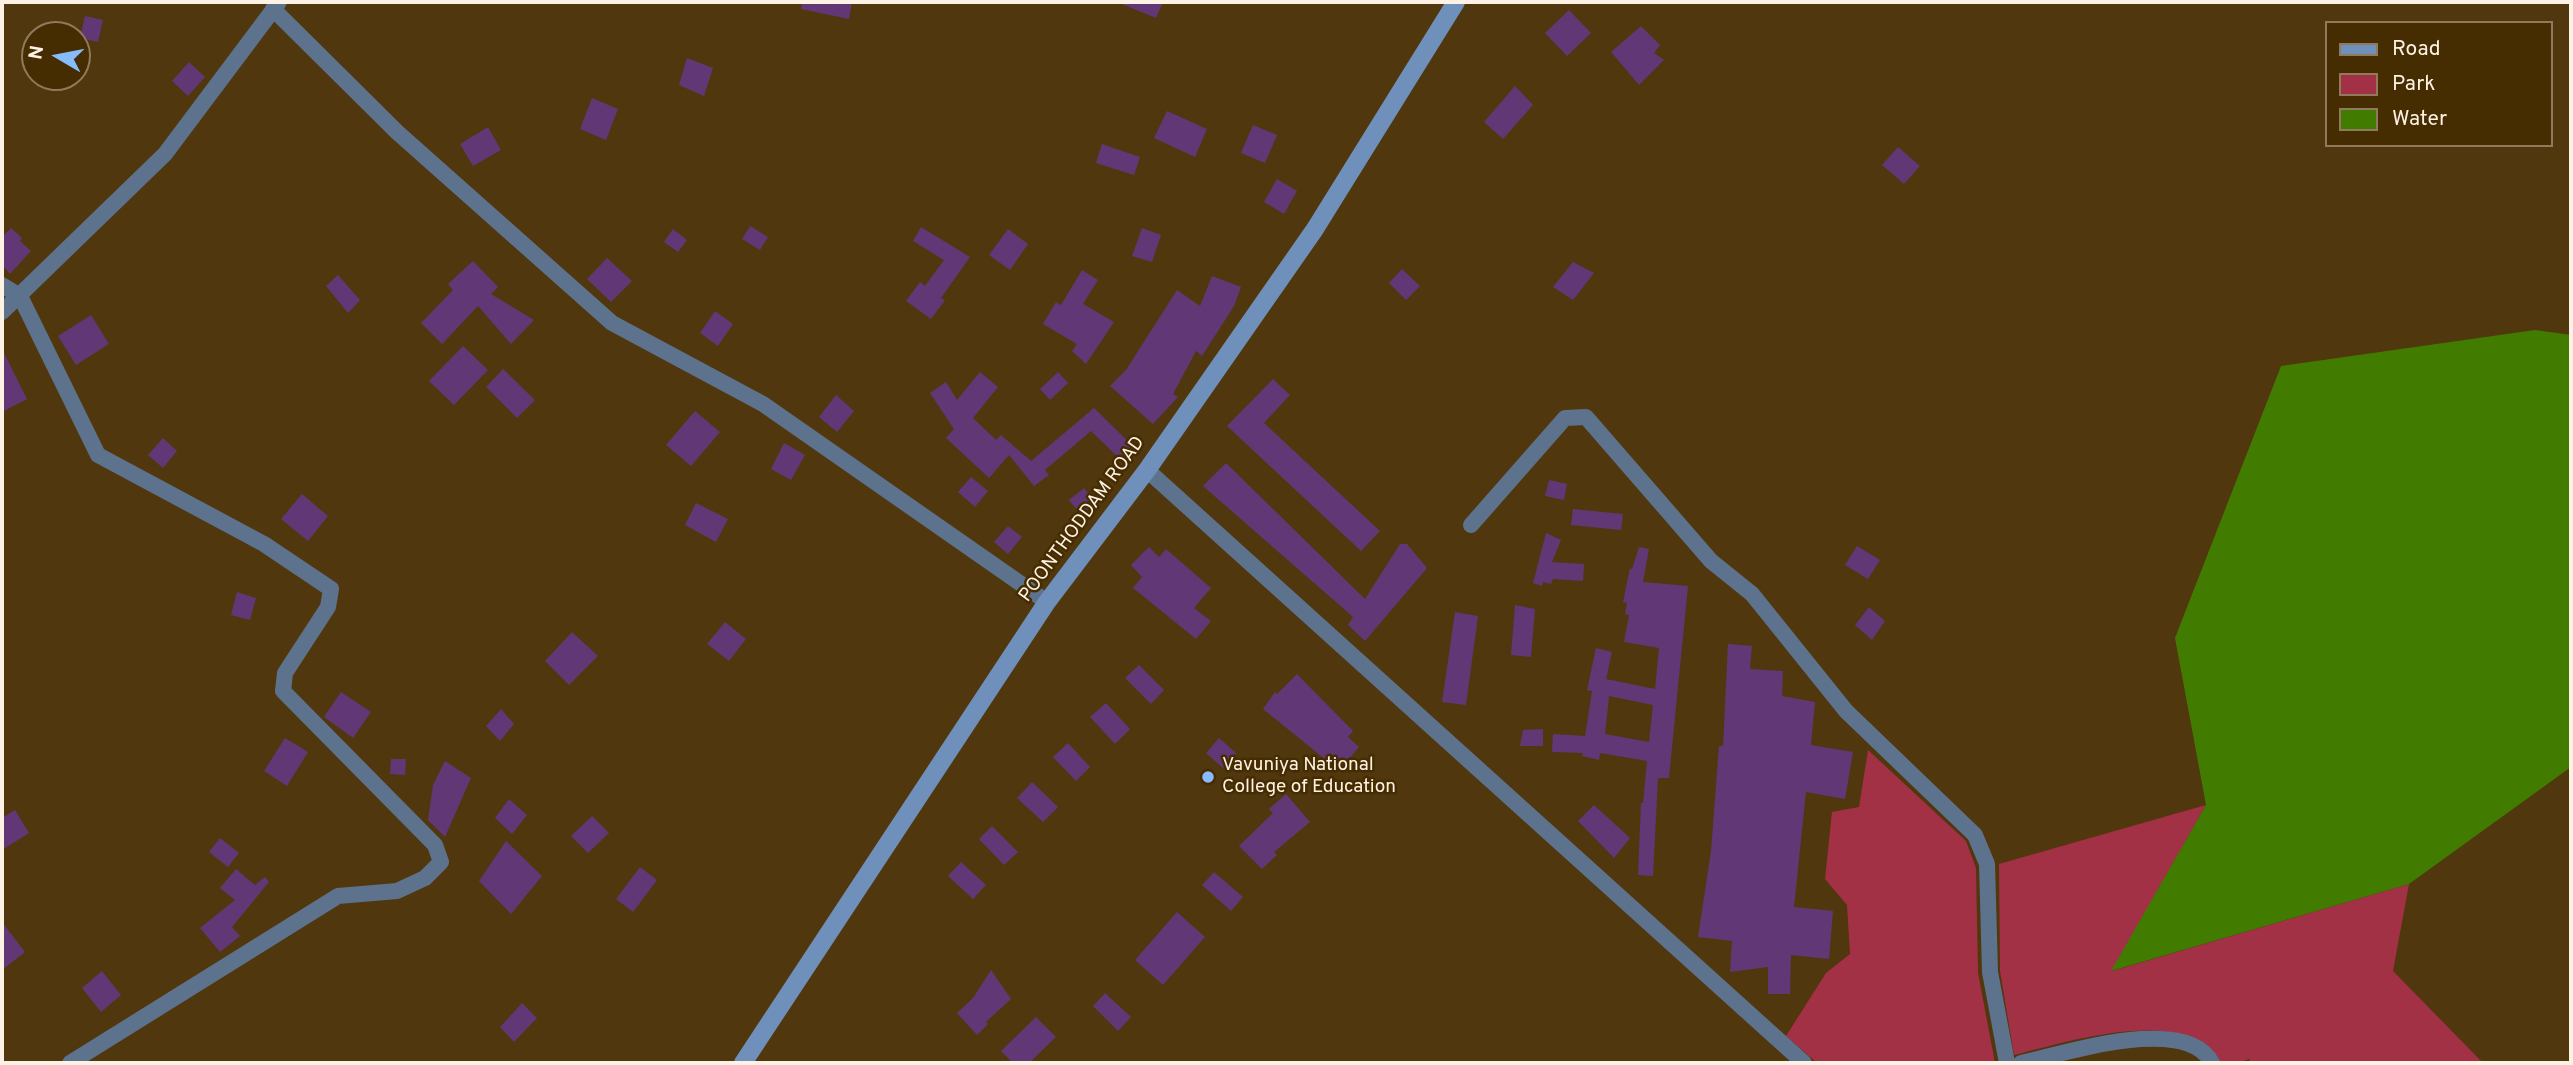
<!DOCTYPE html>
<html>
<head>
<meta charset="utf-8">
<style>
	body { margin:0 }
	#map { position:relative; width:2573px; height:1065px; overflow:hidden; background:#51370e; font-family:Overpass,sans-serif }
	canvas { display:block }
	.frame { position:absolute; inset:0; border:4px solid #fdf2e4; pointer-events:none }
	.legend { position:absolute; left:2325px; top:21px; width:228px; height:126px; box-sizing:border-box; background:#462c01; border:2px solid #8f7b5c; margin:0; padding:9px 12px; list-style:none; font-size:21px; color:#fdf2e4 }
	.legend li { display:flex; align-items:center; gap:14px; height:35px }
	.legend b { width:35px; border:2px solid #8f7b5c }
	.north { position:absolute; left:21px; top:21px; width:70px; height:70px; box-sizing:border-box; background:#462c01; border:2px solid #8f7b5c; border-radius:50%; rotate:280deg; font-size:19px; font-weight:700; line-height:28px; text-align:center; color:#fdf2e4 }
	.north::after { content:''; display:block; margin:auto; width:24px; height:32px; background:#87bbfb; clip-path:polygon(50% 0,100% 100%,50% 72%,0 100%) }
</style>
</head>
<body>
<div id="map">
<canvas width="2573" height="1065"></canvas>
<div class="frame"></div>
<ul class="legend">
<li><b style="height:9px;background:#6e90ba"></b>Road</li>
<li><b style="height:19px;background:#a23145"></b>Park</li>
<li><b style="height:19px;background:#417c00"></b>Water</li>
</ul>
<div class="north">N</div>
</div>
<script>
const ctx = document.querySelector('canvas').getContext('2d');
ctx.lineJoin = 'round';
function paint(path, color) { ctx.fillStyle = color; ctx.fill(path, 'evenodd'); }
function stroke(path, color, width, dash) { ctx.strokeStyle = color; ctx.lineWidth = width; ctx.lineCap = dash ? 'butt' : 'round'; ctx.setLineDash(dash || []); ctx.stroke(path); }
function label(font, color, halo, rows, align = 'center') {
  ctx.font = font + ' Overpass,sans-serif'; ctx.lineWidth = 5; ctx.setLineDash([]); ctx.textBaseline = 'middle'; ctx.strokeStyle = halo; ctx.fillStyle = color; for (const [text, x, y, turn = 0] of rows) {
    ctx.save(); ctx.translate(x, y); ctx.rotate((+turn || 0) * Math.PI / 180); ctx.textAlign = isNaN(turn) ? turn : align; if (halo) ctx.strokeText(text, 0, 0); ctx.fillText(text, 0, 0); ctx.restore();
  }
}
paint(new Path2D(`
	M1868,750L1966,841L1976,868L1978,973L1995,1063H1817L1786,1036L1826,973L1850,954L1847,905L1825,879L1832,812L1859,807Z
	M2206,805L2112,971L2409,884L2393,971L2483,1063H2251L2249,1059L2239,1063H2221C2187,1003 2067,1042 2014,1055L2000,971L1999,864Z`), '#a23145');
paint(new Path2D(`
	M2535,330L2571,335V767L2409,884L2111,971L2206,805L2175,638L2281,366Z`), '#417c00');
paint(new Path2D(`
	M802,2H852L849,19L801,9Z
	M1117,2H1163L1156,18Z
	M1569,10L1591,33L1567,56L1545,33Z
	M85,16L103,20L98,42L80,38Z
	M1641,26L1660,45L1654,53L1664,60L1639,85L1611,52Z
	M687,58L713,68L704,96L679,85Z
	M189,62L205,77L188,96L172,81Z
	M1515,86L1533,105L1503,139L1484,122Z
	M592,98L618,109L606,140L580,129Z
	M1167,111L1207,129L1195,157L1154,138Z
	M1253,125L1277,135L1265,163L1241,153Z
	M488,127L501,150L473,166L460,144Z
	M1102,144L1140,157L1134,175L1096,163Z
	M1898,147L1920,166L1904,184L1882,165Z
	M1277,179L1297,191L1284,214L1264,202Z
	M750,226L768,237L760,250L742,239Z
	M921,227L970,257L941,298L945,300L931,319L906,301L920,282L925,286L944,260L913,241Z
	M11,228L22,238L20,241L31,251L10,274L2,265V237Z
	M1142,228L1161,235L1152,262L1132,256Z
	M673,229L687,240L678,252L664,242Z
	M1008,229L1028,244L1010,270L989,255Z
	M607,258L632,281L611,302L587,279Z
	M473,261L498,287L491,294L534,320L511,344L478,306L442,344L421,323L453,290L448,284Z
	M1573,262L1594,273L1573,300L1553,287Z
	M1402,269L1420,286L1406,300L1389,283Z
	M1082,270L1098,280L1083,304L1114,322L1086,364L1072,351L1077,344L1043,324L1056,302L1061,305Z
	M338,275L360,300L348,313L326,286Z
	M1212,276L1241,287L1234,306L1202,356L1196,351L1173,394L1178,397L1153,424L1110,386L1126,370L1177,290L1200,306Z
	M715,311L733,324L718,346L700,333Z
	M91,315L109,344L76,365L58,336Z
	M463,346L488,370L454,405L429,381Z
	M2,349L27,399L2,412Z
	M503,369L535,400L517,418L486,387Z
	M980,372L998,387L973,418L996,440L1001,435L1031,461L1094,408L1138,451L1125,464L1091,431L1045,470L1049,475L1034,486L1009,455L989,478L946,438L954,429L930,393L946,382L957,400Z
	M1058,372L1068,383L1050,400L1040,389Z
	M1273,379L1290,395L1264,423L1380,531L1361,551L1227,426Z
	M836,395L854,411L837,432L819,417Z
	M695,411L720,432L691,466L666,445Z
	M163,438L177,451L163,468L148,455Z
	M784,443L805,455L791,480L771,469Z
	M1226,463L1365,599L1400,544H1407L1427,568L1365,641L1348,625L1353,617L1203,486Z
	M971,477L988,491L975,507L958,492Z
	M1549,480L1567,484L1564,500L1545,496Z
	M1084,488L1096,503L1081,515L1069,500Z
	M302,494L328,516L308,541L281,519Z
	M696,503L728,519L716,542L685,525Z
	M1573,509L1623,514L1621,530L1571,525Z
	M1008,526L1022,537L1008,554L994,542Z
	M1546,533L1561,540L1552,562L1584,564L1583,581L1553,579L1551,584L1543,582L1542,586L1533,583Z
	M1857,546L1880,560L1868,579L1845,565Z
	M1149,547L1159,557L1166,549L1211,588L1194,608L1211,621L1196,639L1133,588L1142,577L1131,565Z
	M1639,547L1649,549L1643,582L1688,586L1669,778H1658L1653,876L1638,875L1641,803H1643L1647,761L1600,753L1599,760L1582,756L1583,753L1552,752L1553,734L1585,736L1592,691L1587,690L1596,648L1612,652L1606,679L1655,689L1659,648L1624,642L1629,615L1625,614L1627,603L1623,602L1630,568L1632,569ZM1609,696L1653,705L1649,742L1605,734Z
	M237,592L256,598L250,620L231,615Z
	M1515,605L1535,609L1531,657L1511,655Z
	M1869,607L1885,621L1872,640L1855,625Z
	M1455,612L1478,616L1466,705L1442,702Z
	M725,622L746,639L729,661L707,644Z
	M572,632L598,656L569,685L545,661Z
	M1728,644L1752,646L1750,669L1783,671L1782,696L1815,702L1811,745L1853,752L1845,799L1806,792L1794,907L1833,911L1829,959L1791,955L1790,994H1768V967L1730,972L1732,941L1698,937L1711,851L1719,746H1723Z
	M1139,665L1164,690L1151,704L1125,678Z
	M1297,674L1353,731L1348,737L1359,747L1344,765L1330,754L1326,760L1263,709L1275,692L1277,694Z
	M341,692L371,712L353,738L324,717Z
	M1106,703L1130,729L1115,744L1090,717Z
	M501,709L514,724L500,741L486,726Z
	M1543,729V746H1520L1523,730Z
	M285,738L308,752L287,786L264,771Z
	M1219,738L1236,753L1223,768L1206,753Z
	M1068,743L1090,767L1076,781L1053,757Z
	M391,759H406L405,775L390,774Z
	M445,761L471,778L445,837L428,820L433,785Z
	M1032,782L1058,807L1043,822L1017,798Z
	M1286,794L1310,822L1274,852L1277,855L1262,869L1239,846L1273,813L1269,809Z
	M509,799L527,815L512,834L495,818Z
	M1594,805L1630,838L1614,858L1578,821Z
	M15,810L29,833L2,850V818Z
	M592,816L609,833L588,853L571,836Z
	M992,826L1018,852L1004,865L979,839Z
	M220,838L239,853L228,867L209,852Z
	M506,841L542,876L511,914L479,881Z
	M961,862L986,885L973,899L948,876Z
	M640,867L657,880L633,912L616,899Z
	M236,869L255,885L265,877L269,882L232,927L240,936L220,952L200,928L235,900L220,888Z
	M1214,872L1243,897L1231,911L1202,885Z
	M1177,912L1205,937L1163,985L1135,960Z
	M2,922L25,952L2,970Z
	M991,970L1011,999L986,1022L988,1024L977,1035L957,1013L973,998Z
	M102,971L121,995L101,1012L82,988Z
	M1105,993L1131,1017L1118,1031L1093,1006Z
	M522,1003L537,1018L514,1042L500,1027Z
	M1036,1017L1056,1037L1029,1063H1013L1001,1051Z`), '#623775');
stroke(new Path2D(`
	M273,9L397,132L612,323L763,404L1047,602
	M2,285L20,296L98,455L264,544L331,589L328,607L285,673L283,691L435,845L441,862L425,878L397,891L338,896L70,1063
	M2,312L165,154L279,2
	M1147,470L1804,1063
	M1471,525L1565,418L1586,417L1711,561L1752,594L1846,711L1975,835L1987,864L1990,972L2007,1063
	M2021,1063C2064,1054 2186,1013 2212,1063`), '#5d728d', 16);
stroke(new Path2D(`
	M743,1063L1047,602L1147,470L1315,229L1456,2`), '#6e90ba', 18);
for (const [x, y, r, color] of [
	[1208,777,7,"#87bbfb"]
]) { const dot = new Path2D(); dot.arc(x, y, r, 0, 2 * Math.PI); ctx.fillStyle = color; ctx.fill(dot); stroke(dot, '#462c01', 2.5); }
label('19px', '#fdf2e4', '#462c01', [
	["POONTHODDAM ROAD",1083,520,-54]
]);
label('19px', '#fdf2e4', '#462c01', [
	["Vavuniya National",1222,766],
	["College of Education",1222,788]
], 'left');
</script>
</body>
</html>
